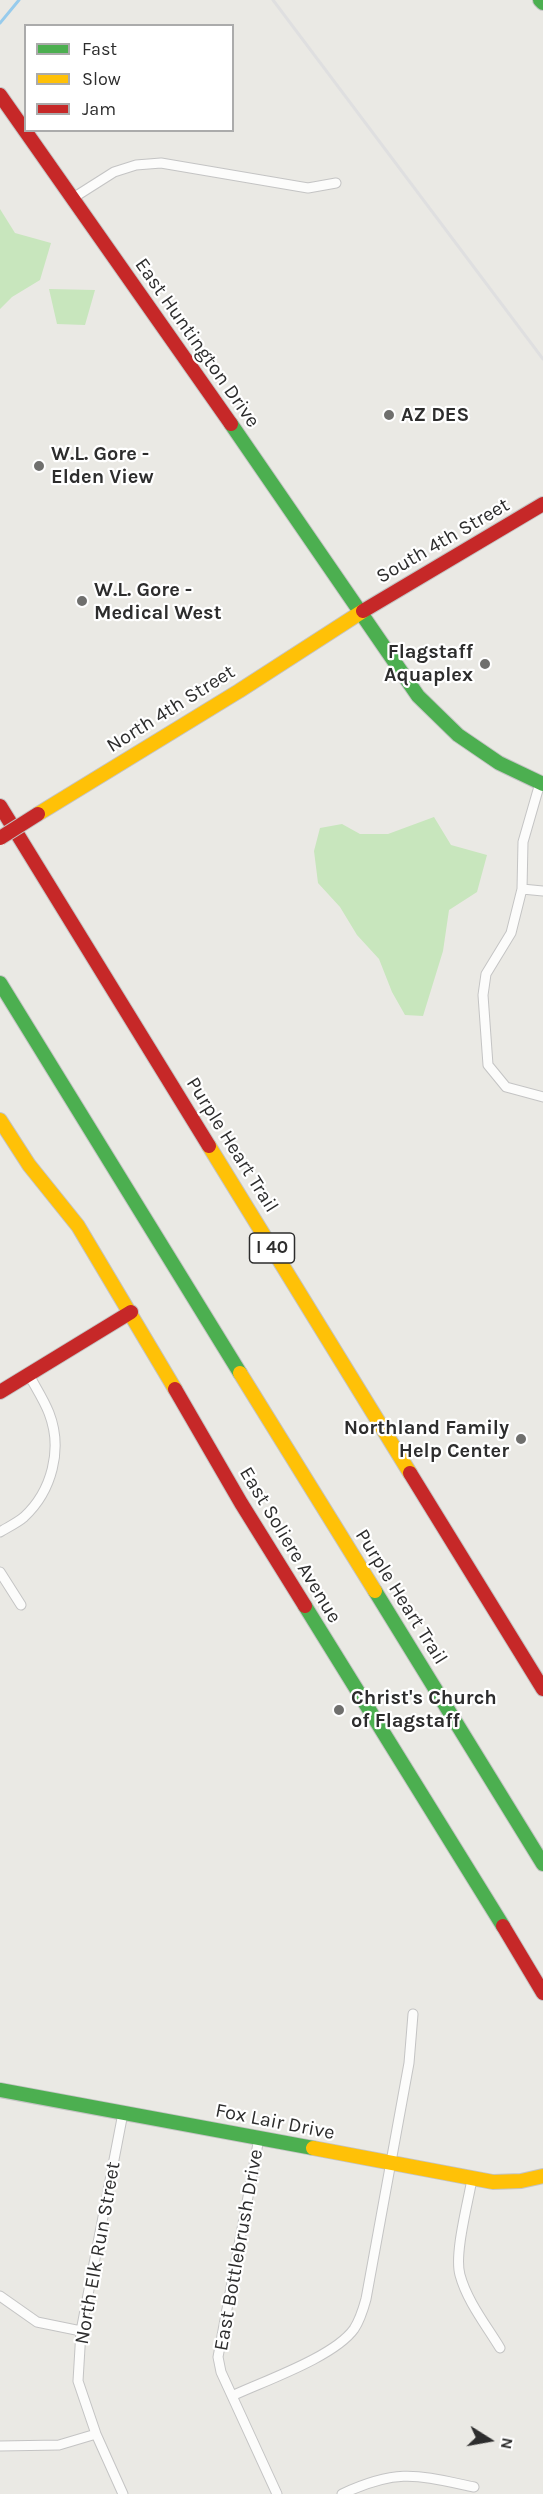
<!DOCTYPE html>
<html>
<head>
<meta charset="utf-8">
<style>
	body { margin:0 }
	#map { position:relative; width:543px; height:2494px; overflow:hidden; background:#eae9e4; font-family:Karla,sans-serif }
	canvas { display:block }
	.legend { position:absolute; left:24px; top:24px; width:210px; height:108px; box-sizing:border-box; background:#fff; border:2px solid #ababab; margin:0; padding:8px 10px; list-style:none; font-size:18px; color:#2d2d2d }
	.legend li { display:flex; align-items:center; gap:12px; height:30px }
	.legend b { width:30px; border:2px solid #ababab }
	.north { position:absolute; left:459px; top:2410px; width:60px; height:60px; -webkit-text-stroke:4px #fff; paint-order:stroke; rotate:101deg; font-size:16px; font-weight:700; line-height:24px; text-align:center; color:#2d2d2d }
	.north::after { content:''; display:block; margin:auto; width:21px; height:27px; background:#2d2d2d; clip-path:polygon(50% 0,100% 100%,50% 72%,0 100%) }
</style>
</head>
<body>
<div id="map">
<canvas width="543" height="2494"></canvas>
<ul class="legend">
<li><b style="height:8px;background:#4caf50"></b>Fast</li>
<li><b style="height:8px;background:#ffc107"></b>Slow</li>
<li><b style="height:8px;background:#c62828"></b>Jam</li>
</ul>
<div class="north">N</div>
</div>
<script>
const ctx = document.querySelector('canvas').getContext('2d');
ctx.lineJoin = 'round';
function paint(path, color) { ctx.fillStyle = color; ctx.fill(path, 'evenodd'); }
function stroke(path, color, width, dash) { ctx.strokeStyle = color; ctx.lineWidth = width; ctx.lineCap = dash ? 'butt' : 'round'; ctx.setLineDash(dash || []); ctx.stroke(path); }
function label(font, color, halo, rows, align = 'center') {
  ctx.font = font + ' Karla,sans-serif'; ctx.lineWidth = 4.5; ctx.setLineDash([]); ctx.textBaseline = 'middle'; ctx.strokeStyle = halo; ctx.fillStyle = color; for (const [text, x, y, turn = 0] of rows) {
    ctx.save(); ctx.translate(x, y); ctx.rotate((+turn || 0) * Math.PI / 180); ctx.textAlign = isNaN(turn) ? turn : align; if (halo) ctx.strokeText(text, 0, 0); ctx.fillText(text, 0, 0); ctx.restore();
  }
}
paint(new Path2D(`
	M0,209L15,233L51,243L40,280L12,297L0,309Z
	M49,289L95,290L85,325L57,324Z
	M434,817L451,845L487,855L477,892L449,910L443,951L423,1016L405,1015L392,992L379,959L357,935L340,907L318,883L314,851L320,828L342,824L360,834H388Z`), '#c8e6bd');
stroke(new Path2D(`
	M0,23L19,0`), '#97cbec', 3);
const street = new Path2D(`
	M73,198L114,172L136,165L161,163L308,188L336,183
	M540,783L523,842L522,889L511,933L486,974L483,995L488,1065L506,1087L543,1097
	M522,889L543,891
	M0,1532C8,1527 17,1523 24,1517C52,1491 63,1449 49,1413C44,1400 36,1388 29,1375
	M0,1572L21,1605
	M123,2113L81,2331L78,2381L96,2434L123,2494
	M259,2138L218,2357L221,2372L277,2494
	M472,2179C468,2203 454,2254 460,2275C467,2301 486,2325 500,2348
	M0,2296L37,2322L81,2331
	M232,2396C264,2381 334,2357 354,2329C360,2320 363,2310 366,2299L409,2063L413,2014
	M0,2446L59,2445L96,2434
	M342,2494C398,2468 417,2475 474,2487`);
const fast = new Path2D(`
	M540,0L543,3
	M231,424L418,696L458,735L499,763L543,784
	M0,983L240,1373
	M375,1591L543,1864
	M305,1606L503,1926
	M0,2090L313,2148`);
const slow = new Path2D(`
	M38,814L239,691L363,611
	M0,1120L29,1165L78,1226L175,1389
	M209,1146L410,1473
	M240,1373L375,1591
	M313,2148L493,2182L521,2181L543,2176`);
const jam = new Path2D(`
	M0,95L231,424
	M363,611L543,504
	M0,806L209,1146
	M175,1389L241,1503L305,1606
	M0,1392L131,1312
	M410,1473L543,1689
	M503,1926L543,1993`);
stroke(street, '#c4c4c4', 11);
stroke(fast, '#c4c4c4', 16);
stroke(slow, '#c4c4c4', 16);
stroke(jam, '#c4c4c4', 16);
stroke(street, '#fcfcfb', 9);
stroke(fast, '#4caf50', 14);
stroke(slow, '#ffc107', 14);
stroke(jam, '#c62828', 14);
stroke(new Path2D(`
	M273,0L543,359`), '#dfdfe0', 3);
const jamBridge = new Path2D(`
	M0,838L38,814`);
stroke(jamBridge, '#c4c4c4', 16, []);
stroke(jamBridge, '#c62828', 14);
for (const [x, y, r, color] of [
	[389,415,6,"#6f6f6d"],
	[39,466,6,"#6f6f6d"],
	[82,601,6,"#6f6f6d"],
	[485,664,6,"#6f6f6d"],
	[521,1439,6,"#6f6f6d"],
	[339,1710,6,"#6f6f6d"]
]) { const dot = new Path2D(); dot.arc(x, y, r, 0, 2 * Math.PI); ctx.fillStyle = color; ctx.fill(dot); stroke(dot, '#fff', 2); }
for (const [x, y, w] of [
	[272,1248,45]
]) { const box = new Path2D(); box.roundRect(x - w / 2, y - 15, w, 30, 4.5); ctx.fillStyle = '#fff'; ctx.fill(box); stroke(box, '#2d2d2d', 1.5); }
label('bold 18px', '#2d2d2d', null, [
	["I 40",272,1248]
]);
label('20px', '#2d2d2d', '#fff', [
	["East Huntington Drive",197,343,55],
	["South 4th Street",443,541,-30],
	["North 4th Street",171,709,-32],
	["Purple Heart Trail",232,1145,58],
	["East Soliere Avenue",290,1545,59],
	["Purple Heart Trail",401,1597,58],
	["Fox Lair Drive",275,2122,11],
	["East Bottlebrush Drive",239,2250,-80],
	["North Elk Run Street",98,2253,-80]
]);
label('bold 20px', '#2d2d2d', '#fff', [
	["AZ DES",401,415],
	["W.L. Gore -",51,454],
	["Elden View",51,477],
	["W.L. Gore -",94,590],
	["Medical West",94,613],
	["Flagstaff",473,652,"right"],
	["Aquaplex",473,675,"right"],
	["Northland Family",509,1428,"right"],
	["Help Center",509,1451,"right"],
	["Christ's Church",351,1698],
	["of Flagstaff",351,1721]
], 'left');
</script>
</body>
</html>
